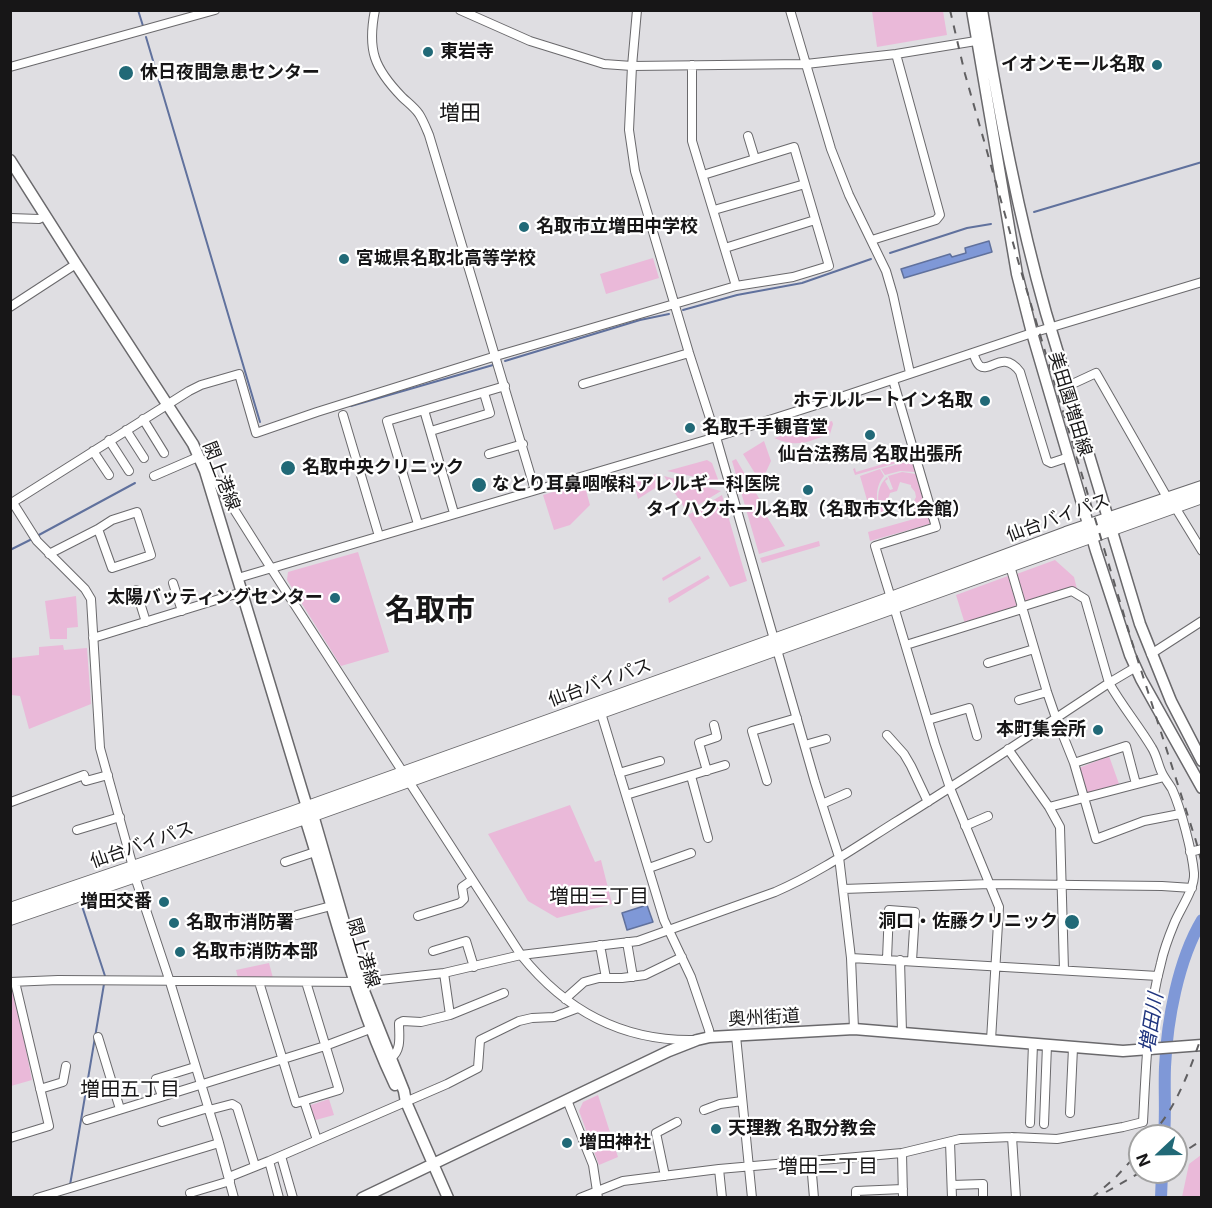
<!DOCTYPE html>
<html>
<head>
<meta charset="utf-8">
<style>
	body { margin:0 }
	#map { position:relative; width:1212px; height:1208px; overflow:hidden; background:#dfdee2; font-family:Inter,sans-serif }
	canvas { display:block }
	.frame { position:absolute; inset:0; border:12px solid #171617; pointer-events:none }
	.north { position:absolute; left:1128px; top:1124px; width:60px; height:60px; box-sizing:border-box; background:#fff; border:2px solid #a2a2a2; border-radius:50%; rotate:248deg; font-size:16px; font-weight:700; line-height:24px; text-align:center; color:#171617 }
	.north::after { content:''; display:block; margin:auto; width:21px; height:27px; background:#216977; clip-path:polygon(50% 0,100% 100%,50% 72%,0 100%) }
</style>
</head>
<body>
<div id="map">
<canvas width="1212" height="1208"></canvas>
<div class="frame"></div>
<div class="north">N</div>
</div>
<script>
const ctx = document.querySelector('canvas').getContext('2d');
ctx.lineJoin = 'round';
function paint(path, color) { ctx.fillStyle = color; ctx.fill(path, 'evenodd'); }
function stroke(path, color, width, dash) { ctx.strokeStyle = color; ctx.lineWidth = width; ctx.lineCap = dash ? 'butt' : 'round'; ctx.setLineDash(dash || []); ctx.stroke(path); }
function label(font, color, halo, rows, align = 'center') {
  ctx.font = font + ' Inter,"Noto Sans JP",sans-serif'; ctx.lineWidth = 4.5; ctx.setLineDash([]); ctx.textBaseline = 'middle'; ctx.strokeStyle = halo; ctx.fillStyle = color; for (const [text, x, y, turn = 0] of rows) {
    ctx.save(); ctx.translate(x, y); ctx.rotate((+turn || 0) * Math.PI / 180); ctx.textAlign = isNaN(turn) ? turn : align; if (halo) ctx.strokeText(text, 0, 0); ctx.fillText(text, 0, 0); ctx.restore();
  }
}
paint(new Path2D(`
	M872,11H943L947,35L877,47Z
	M653,258L659,278L606,294L600,274Z
	M832,421L833,424L830,434C807,442 798,448 774,438Z
	M764,441L771,461L761,483L743,454Z
	M910,456L911,459L855,475L853,469L855,468L856,472Z
	M736,459L760,500L756,499L785,546L759,554L732,461Z
	M707,460L712,463L719,482L667,471Z
	M912,460L915,472L900,471L885,475L881,469Z
	M880,469L884,476C874,488 877,501 879,515L872,517L860,476Z
	M902,472L916,474L926,510L907,516L905,509L911,507L916,497L915,492L911,487V485L900,482L897,491L890,493L886,505L892,509L881,514C877,501 876,487 887,477L888,479L885,481L890,490L893,489L888,476Z
	M657,474L663,483L638,499L633,480Z
	M664,476L721,491L687,512Z
	M590,481L591,485L585,487L590,505L570,525L554,530L543,495Z
	M722,495L747,581L730,587L688,515Z
	M928,515L930,524L870,541L868,532Z
	M819,541L820,546L762,563L760,558Z
	M358,552L389,652L341,666L287,580L288,572Z
	M700,556L701,559L663,581L662,578Z
	M1055,560L1074,577L1078,593L1028,603L1022,601L1014,575Z
	M708,575L710,578L669,603L668,598Z
	M1008,576L1017,607L965,624L956,595Z
	M76,596L78,627L67,628V639H50L45,601Z
	M63,645L64,650L87,648L91,704L29,729L20,696L11,695V658L39,655V647Z
	M1109,756L1119,784L1087,794L1079,768Z
	M570,805L595,862L601,860L612,904L557,918L528,901L488,834Z
	M269,963L273,978H238L236,970Z
	M13,984L32,1080L11,1086L10,985Z
	M598,1095L618,1157L599,1165L579,1111L583,1102Z
	M329,1099L334,1115L312,1121L308,1106Z
	M1201,1155V1197H1182L1189,1164Z`), '#eab9d9');
const water = new Path2D(`
	M989,241L992,252L904,278L901,269L950,254L952,257L966,253L965,248Z
	M647,905L653,922L627,930L622,913Z`);
paint(water, '#7f98d7');
stroke(water, '#60719d', 1.5);
stroke(new Path2D(`
	M138,10L143,26
	M146,37L260,422
	M1034,212L1202,162
	M890,253L967,228L991,224
	M683,310L737,295L802,283L871,259
	M505,361L640,320L669,314
	M351,406L493,365
	M37,536L135,483
	M10,550L32,539
	M82,906L105,976
	M70,1185L104,984`), '#60719d', 2);
stroke(new Path2D(`
	M1164,1136C1166,1113 1164,1090 1165,1067C1167,1021 1178,960 1202,920
	M1161,1198L1162,1172`), '#7f98d7', 12);
const minor = new Path2D(`
	M375,10C367,50 374,68 402,97C407,102 414,107 419,114C423,120 426,128 429,135L535,490
	M460,10L530,41L604,64L632,66L806,64L896,54L982,40
	M637,10L632,66L629,130L635,171L689,353L716,437L815,782L839,857L851,958L854,1029
	M790,10L831,149L849,195L886,271L893,295L910,373
	M692,65V141L736,286
	M10,67L215,10
	M748,136L755,159
	M714,210L805,184
	M10,218L39,219L45,216
	M872,240L936,220L940,215L896,54
	M725,248L815,220
	M10,307L76,264
	M973,353C975,357 976,363 980,366C990,373 1003,349 1020,372L1047,461L1051,463L1069,457
	M583,384L689,353
	M1068,386L1096,373L1168,499
	M424,410L454,513
	M343,415L379,536
	M143,419L164,453
	M126,430L144,458
	M431,431L490,413L484,393
	M109,440L129,471
	M93,451L109,475
	M489,454L523,444
	M206,465L271,568L521,955C565,1010 621,1041 693,1040
	M154,476L198,457
	M13,503L37,541L85,589L91,599L100,748L133,867
	M10,504L189,391L201,385L239,374L256,433L317,412L496,356L736,286L793,277L829,266L794,147L703,175
	M1175,507L1202,551
	M418,524L387,421L505,386
	M49,554L98,529L112,520L137,512L151,555L112,568L98,529
	M1010,566L1047,692L1056,718L1074,763L1096,839L1144,821L1180,814
	M238,578L716,437L838,398L1032,333L1202,282
	M173,583L182,611
	M136,590L146,622
	M891,598L875,546L936,527L893,380
	M894,607L935,744L950,788L999,907L991,1040
	M93,638L242,592
	M906,645L1022,609
	M1151,654L1202,621
	M988,663L1034,649
	M1019,700L1047,692
	M601,713L664,920L691,977L709,1030L710,1037
	M928,720L969,708L977,736
	M887,735L904,754L911,766L928,802
	M805,745L826,739
	M1008,749L1049,807L1164,777
	M1074,763L1126,746L1136,784
	M707,771L699,743L717,737L714,725
	M619,773L660,761
	M691,776L708,838
	M767,781L752,731L797,718
	M626,795L725,765
	M11,802L84,775L86,781L108,775
	M822,804L847,793
	M1049,807L1060,827L1064,970
	M965,826L988,816
	M77,830L120,817
	M1190,852L1202,849
	M285,862L315,852
	M649,868L691,853
	M135,877L170,982L219,1143L234,1198
	M843,889L990,884L1162,886L1192,888
	M297,915L331,906
	M418,916L460,903L464,899L462,887L472,880
	M627,942L633,977
	M600,945L606,978
	M433,951L466,941L474,967
	M851,958L1158,976
	M887,959L889,910L915,912L912,961
	M900,960L902,1032
	M10,982L58,980L362,982L444,973L521,955L638,941L775,892C817,874 856,847 894,823C967,778 1038,730 1109,683L1136,667
	M259,982L296,1103L339,1090L306,982
	M565,999L584,982L599,978H622L645,975L682,957
	M450,1015L504,993
	M736,1036L752,1198
	M98,1037L120,1109
	M391,1058C402,1050 399,1035 399,1023L403,1021L421,1022L450,1015L444,973
	M40,1089L63,1082L66,1066
	M162,1096L156,1079L195,1067
	M567,1100L593,1165L598,1198
	M304,1101L317,1140
	M209,1110L232,1104L237,1107L255,1166
	M704,1110L720,1104L742,1101
	M1070,1113L1073,1048
	M87,1120L325,1046L370,1029
	M162,1122L208,1108
	M1030,1123L1033,1044
	M1044,1124L1047,1045
	M1012,1137L1016,1198
	M10,1138L49,1126L15,982
	M950,1142L952,1198
	M902,1153L903,1198
	M281,1156L293,1198
	M269,1161L279,1198
	M811,1162L814,1198
	M719,1169L722,1198
	M665,1176L656,1133L677,1122
	M229,1177L269,1161L447,1084L478,1068L480,1040L519,1021L532,1018L554,1017L578,1008
	M952,1185L983,1184V1198
	M190,1193L230,1181
	M37,1198L219,1143
	M580,1198L623,1181L719,1169L902,1153L960,1139L1012,1137L1057,1139L1123,1127L1143,1122C1146,1068 1147,1015 1161,963C1164,949 1169,936 1174,924C1180,909 1195,889 1194,873C1192,851 1181,809 1172,789C1169,784 1165,779 1162,773C1158,765 1157,756 1152,748C1139,726 1122,706 1109,683L1085,599L1072,591L1021,607
	M856,1198V1191L903,1189`);
const major = new Path2D(`
	M972,10L1017,274L1032,333L1096,551L1130,655L1141,679L1202,788
	M982,10C999,112 1018,214 1046,313L1140,624L1171,701L1202,761
	M10,160L76,264L193,444L205,471L307,807L313,815L364,991L404,1091L406,1102L448,1198
	M306,810L305,818C334,908 354,999 395,1085
	M362,1198L669,1051L697,1040L710,1037L854,1029L1123,1051L1202,1045`);
const highway = new Path2D(`
	M10,909L291,813L891,598L1066,533L1202,487
	M10,919L305,818L1202,497`);
stroke(minor, '#6a696c', 10);
stroke(major, '#6a696c', 13);
stroke(highway, '#6a696c', 14);
stroke(minor, '#fff', 8);
stroke(major, '#fff', 10);
stroke(highway, '#fff', 12);
stroke(new Path2D(`
	M950,10L965,74L1021,271L1132,642L1196,841L1202,864
	M1151,1136C1157,1128 1163,1121 1168,1113C1183,1089 1193,1061 1202,1035
	M1176,1157L1202,1140
	M1106,1192L1141,1172
	M1092,1198L1116,1177L1140,1151`), '#605f61', 2, [8, 8]);
for (const [x, y, r, color] of [
	[428,52,6,"#216977"],
	[1157,65,6,"#216977"],
	[126,73,8,"#216977"],
	[524,227,6,"#216977"],
	[344,259,6,"#216977"],
	[985,401,6,"#216977"],
	[690,428,6,"#216977"],
	[870,435,6,"#216977"],
	[288,468,8,"#216977"],
	[479,485,8,"#216977"],
	[808,490,6,"#216977"],
	[335,598,6,"#216977"],
	[1098,730,6,"#216977"],
	[164,902,6,"#216977"],
	[1072,922,8,"#216977"],
	[174,923,6,"#216977"],
	[180,952,6,"#216977"],
	[716,1129,6,"#216977"],
	[567,1143,6,"#216977"]
]) { const dot = new Path2D(); dot.arc(x, y, r, 0, 2 * Math.PI); ctx.fillStyle = color; ctx.fill(dot); stroke(dot, '#fff', 2); }
label('bold 18px', '#171617', '#fff', [
	["東岩寺",440,52],
	["イオンモール名取",1145,65,"right"],
	["休日夜間急患センター",140,73],
	["名取市立増田中学校",536,227],
	["宮城県名取北高等学校",356,259],
	["ホテルルートイン名取",973,401,"right"],
	["名取千手観音堂",702,428],
	["仙台法務局 名取出張所",870,455,"center"],
	["名取中央クリニック",302,468],
	["なとり耳鼻咽喉科アレルギー科医院",492,485],
	["タイハクホール名取（名取市文化会館）",808,510,"center"],
	["太陽バッティングセンター",323,598,"right"],
	["本町集会所",1086,730,"right"],
	["増田交番",152,902,"right"],
	["洞口・佐藤クリニック",1058,922,"right"],
	["名取市消防署",186,923],
	["名取市消防本部",192,952],
	["天理教 名取分教会",728,1129],
	["増田神社",579,1143]
], 'left');
label('18px', '#171617', '#fff', [
	["美田園増田線",1070,404,73],
	["閖上港線",221,476,69],
	["仙台バイパス",1058,518,-20],
	["仙台バイパス",600,683,-20],
	["仙台バイパス",142,845,-19],
	["閖上港線",363,953,73],
	["奥州街道",764,1018,-3]
]);
label('20px', '#171617', '#fff', [
	["増田三丁目",599,897],
	["増田五丁目",130,1090],
	["増田二丁目",828,1167]
]);
label('italic 20px', '#20357f', '#fff', [
	["増田川",1152,1023,-81]
]);
label('21px', '#171617', '#fff', [
	["増田",460,114]
]);
label('bold 30px', '#171617', '#fff', [
	["名取市",430,611]
]);
</script>
</body>
</html>
